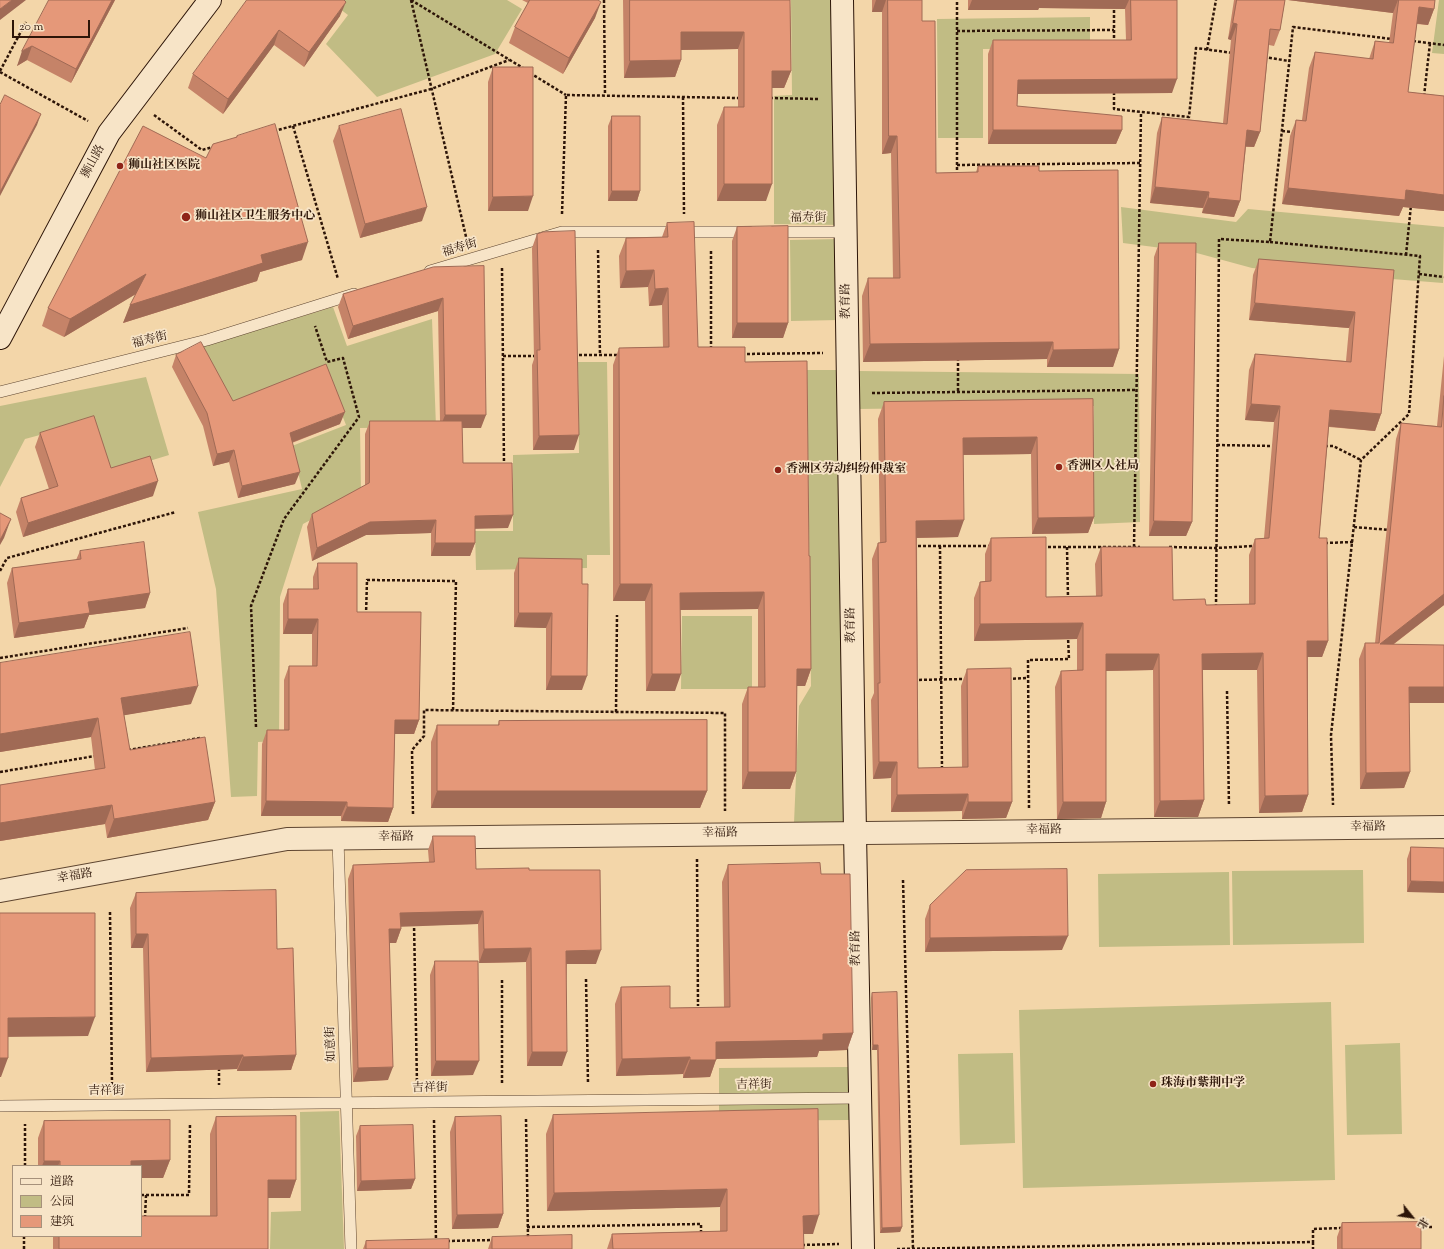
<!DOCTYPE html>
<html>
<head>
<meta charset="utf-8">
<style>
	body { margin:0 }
	#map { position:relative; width:1444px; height:1249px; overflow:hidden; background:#f3d6a9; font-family:"Sorts Mill Goudy","Noto Serif SC",serif }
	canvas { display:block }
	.legend { position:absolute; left:12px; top:1165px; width:130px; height:72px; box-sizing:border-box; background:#f7e4c7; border:1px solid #a6917b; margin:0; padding:5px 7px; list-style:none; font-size:12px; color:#2d1508 }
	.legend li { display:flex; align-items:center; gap:8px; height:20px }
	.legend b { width:20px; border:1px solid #a6917b }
	.north { position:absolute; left:1392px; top:1197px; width:40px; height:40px; -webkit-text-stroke:3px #f7e4c7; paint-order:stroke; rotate:120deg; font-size:11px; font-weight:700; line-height:16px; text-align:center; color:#2d1508 }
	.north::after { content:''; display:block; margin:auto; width:14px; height:18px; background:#2d1508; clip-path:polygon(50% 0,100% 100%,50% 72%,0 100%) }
	.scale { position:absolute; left:12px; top:20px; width:78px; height:18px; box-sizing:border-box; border:2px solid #2d1508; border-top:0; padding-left:5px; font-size:12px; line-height:14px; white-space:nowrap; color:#2d1508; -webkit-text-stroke:3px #f7e4c7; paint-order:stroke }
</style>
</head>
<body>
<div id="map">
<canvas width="1444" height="1249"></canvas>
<ul class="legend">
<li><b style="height:5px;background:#f7e4c7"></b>道路</li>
<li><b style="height:11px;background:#c1bc84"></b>公园</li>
<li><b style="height:11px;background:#e59879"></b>建筑</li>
</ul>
<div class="north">北</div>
<div class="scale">20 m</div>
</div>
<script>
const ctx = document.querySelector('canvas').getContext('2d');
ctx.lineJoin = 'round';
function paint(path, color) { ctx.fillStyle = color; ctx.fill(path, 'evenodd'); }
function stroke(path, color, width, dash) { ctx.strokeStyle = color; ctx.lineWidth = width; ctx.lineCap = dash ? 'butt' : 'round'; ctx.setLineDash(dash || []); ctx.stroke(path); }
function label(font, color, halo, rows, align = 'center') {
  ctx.font = font + ' "Sorts Mill Goudy","Noto Serif SC",serif'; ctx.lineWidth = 3.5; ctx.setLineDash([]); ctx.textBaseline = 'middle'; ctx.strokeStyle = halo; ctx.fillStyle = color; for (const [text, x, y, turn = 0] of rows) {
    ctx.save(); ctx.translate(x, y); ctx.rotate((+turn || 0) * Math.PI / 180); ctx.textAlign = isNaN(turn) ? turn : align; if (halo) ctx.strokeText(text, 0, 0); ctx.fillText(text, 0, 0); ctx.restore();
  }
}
paint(new Path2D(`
	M328,0H507L522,9L495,54L377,97L326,44L348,15Z
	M791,0H836L840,225L774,224V96L792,95Z
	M1439,0H1444V54L1432,53Z
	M1090,17V48L983,49V138H938L937,19Z
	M1121,207L1236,222L1248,209L1444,227L1443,283L1252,268L1193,252L1123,243Z
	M839,239V320L791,321L790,240Z
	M333,307L347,346L432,319L436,427L360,428L361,493L303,524L280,597L279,741L258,742L257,796L231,797L216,589L198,512L302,489L292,446L346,425L325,371L229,407L198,348Z
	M578,362H607L610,555H587V568L476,570L475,531H513V455L579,453Z
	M807,370H841L847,823H794L799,706L811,686Z
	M858,371L1139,374L1140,522L1094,524V406L857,409Z
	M146,377L169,455L110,473L92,421L25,439L0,487V406Z
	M682,616H752V689H681Z
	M1363,870L1364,943L1233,945L1232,871Z
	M1229,872L1230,945L1099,947L1098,874Z
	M1331,1002L1335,1180L1023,1188L1019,1010Z
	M1400,1043L1402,1134L1347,1135L1345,1045Z
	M1013,1053L1015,1143L960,1145L958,1054Z
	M848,1067L849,1120L719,1121V1068Z
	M339,1111L344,1249H270L271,1212L301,1211L300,1112Z`), '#c1bc84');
const lane = new Path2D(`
	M774,232H846
	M430,271L562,232H749
	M0,392L207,340L354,294
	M338,839L351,1249
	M0,1106L860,1098`);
const street = new Path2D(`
	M0,891L287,839L1444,827`);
const secondary = new Path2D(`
	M842,0L855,833L863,1249
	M0,338L109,133L210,0`);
stroke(lane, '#5e4530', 12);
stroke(street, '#5e4530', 24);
stroke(secondary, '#2d1508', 24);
stroke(new Path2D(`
	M411,0L467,241
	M411,0L523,68
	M604,0L605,95
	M1114,0V43
	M957,31L1114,30
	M1413,41L1444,45
	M1207,50L1216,0
	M1264,57L1289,61
	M0,71L26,22
	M0,72L88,121
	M530,73L566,95
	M1114,92V109L1189,117L1196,48L1233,53
	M1424,96L1430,43
	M683,97L684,214
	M770,98L819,99
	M154,115L202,150L213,147
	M293,126L338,279
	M274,131L431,89L509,60
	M1282,131L1294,132
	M957,165L1140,163
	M957,175V0
	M562,214L566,95L739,98
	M1270,242L1420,256L1409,414L1361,460L1331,735L1333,805
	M598,250L600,355
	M1406,255L1411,205
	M502,268L504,464
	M1419,274L1444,277
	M711,349V250
	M742,354L823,353
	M574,355H619
	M503,356H537
	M958,358V392
	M872,393L1136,390
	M1217,445L1274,446
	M1325,446H1333L1361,460
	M1354,527L1390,530
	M1325,543L1353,542
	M913,546H990
	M940,546L942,770
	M1043,547H1140
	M1067,547L1068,598
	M1134,547L1141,112
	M1169,547L1216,548L1254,546
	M0,571L7,558L176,512
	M1216,607L1219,239L1270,242L1293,27L1392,39
	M366,615L367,580L456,581L453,711
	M0,658L188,628
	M1008,679L1028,678
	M914,680L965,679
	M1227,691L1229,806
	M616,712L617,615
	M256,727L251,606L284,519L359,417L343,358L327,362L315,326
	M128,750L200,738
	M0,772L95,756
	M1029,808L1028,660L1069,659L1068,637
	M413,814L412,750L424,736V710L725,713V811
	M697,859L698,1006
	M903,880L913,1249
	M110,912L112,1085
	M414,923L417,1084
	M586,979L588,1083
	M502,980V1083
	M219,1068V1085
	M526,1119L528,1238
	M434,1120L436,1241
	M25,1166V1124
	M141,1195H189L190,1123
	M145,1218L146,1195
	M527,1227L701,1224V1234
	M1419,1227H1432
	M447,1241L494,1240
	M1313,1242V1249
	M802,1245L839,1244
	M24,1249V1236
	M897,1249L1313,1242V1229L1342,1228`), '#2d1508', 2.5, [3, 2]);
stroke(lane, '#f7e4c7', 11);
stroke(street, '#f7e4c7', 22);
stroke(secondary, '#f7e4c7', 22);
paint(new Path2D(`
	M49,0H115L71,83L27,60L17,66Z
	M247,0L340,16L304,67L274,45L223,114L188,88L193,74Z
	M522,0H598L595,18L563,74L509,43L515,27L528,3Z
	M623,0H790L791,71L784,88H772L766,201H717V125L724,107H738V49L681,50V60L675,77L624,78Z
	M872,0H922V21L936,173L976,172L978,166L1039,171L1119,349L1113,367H1047V359L863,362L862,296L868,278H893L891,153L882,154V12H872Z
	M968,0H1177L1172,93L1018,94L1017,106L1122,130L1116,144H988V54L993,40H1126L1125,9L1039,8L1038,10H968Z
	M1234,0H1285L1280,30L1274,46L1269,45L1260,132L1254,147H1246L1240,201L1234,217L1202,213L1203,208L1150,203L1157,133L1162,117L1223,123L1231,40L1228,39Z
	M1288,0H1435L1434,9L1428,25L1417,24L1408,92L1444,96V211L1403,207L1399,216L1282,204L1290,136L1296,120H1302L1309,68L1315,52L1369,59L1375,41L1389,43L1393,13Z
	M493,67L528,211H488V82Z
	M612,116L640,191L637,201H608V126Z
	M339,126L422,221L360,238L333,141Z
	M237,136L302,260L260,272L257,281L123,323L136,294L64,337L42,326L48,308L206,158L236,137Z
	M667,223L698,347L745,362L809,556L811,669L805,686H797L796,772L790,789H742V704L748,687H758V609L680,610L675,691H646L645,601H613V365L619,348L663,347L662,305L649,306L648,287L620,288L619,256L626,238L662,237Z
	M737,227L788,323L783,338H732V241Z
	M537,234L574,450H533L532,365L534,359L532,248Z
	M1159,243L1192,522L1186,536H1149L1154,257Z
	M1259,259L1394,270L1381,414L1375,431L1329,427L1319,538L1328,641L1322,657H1308V795L1302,812L1259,813L1257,670H1203L1204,800L1198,817H1154L1153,670L1106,671V802L1101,818L1057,819L1055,687L1061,671H1077V639L974,641V598L980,582L985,581V554L991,538L1046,597L1096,596L1095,564L1101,547L1173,600L1206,605L1249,604V555L1255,539L1264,538L1274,422L1245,420L1249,370L1255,354L1346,361L1349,328L1249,320L1253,275Z
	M484,266L481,428H462L463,463L508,528H475V543L470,556H431V533L366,535L312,561L307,527L312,514L365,486V434L370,421H440L438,311L348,339L338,307L343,294Z
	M176,355L233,401L340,424L292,443L295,484L238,498L229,462L213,466L203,426L172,367Z
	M1444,356V605L1394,644L1409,703L1410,772L1404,788L1360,789L1359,659L1365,643H1375L1396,439L1401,423L1437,426Z
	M1093,399L1094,517L1088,533L1032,534L1031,454L963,455L958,537L917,538L918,768L962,767L961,686L967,669L1012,802L1006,818L962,819V811L891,812V778L873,779L871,700L874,693L872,559L878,543H880L878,419L884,402Z
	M40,433L111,468L153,496L23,537L16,512L21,498L49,489L35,447Z
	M80,551L150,593L145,608L89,615L84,628L14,638L7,583L12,568L76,560Z
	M519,558L582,559V690H546V628L514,627V573Z
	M318,563L357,612L419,720L414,734H395L393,808L388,822L341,821V816H261L262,744L267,730H284V680L289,666H312V634H283V604L288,589H313V577Z
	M0,663L191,704L124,715L130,750L215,802L208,820L107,838L105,824L0,841V785L95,770L91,737L0,752Z
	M499,721L707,791L700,808H431V742L437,725H498Z
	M433,836L476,869L529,870L596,964H567L562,1066H527L526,962L479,963L478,924L401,926V929L396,943H390L388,1080L353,1082L348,879L353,865L429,862L428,850Z
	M1411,847L1444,848L1407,892V859Z
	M728,865L821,874L853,1033L847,1050L819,1051L817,1057L716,1059L710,1077L683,1078V1074L616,1076L615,1004L621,987L670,1008L724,1007L722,882Z
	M136,893L277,949L296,1055L291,1070L237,1071V1069L146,1072L143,948H131L130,908Z
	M930,905L1062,950L925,952V919Z
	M435,961L473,1075L431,1076L430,975Z
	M872,993L902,1227L900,1232L880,1233L877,1050H872L871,998Z
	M818,1109L813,1234H803L804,1249H607L612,1234L720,1231V1207L547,1211L546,1134L553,1115Z
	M216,1117L296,1180L290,1198H268V1249H53V1236H141L210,1216V1134Z
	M455,1117L503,1214L498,1228L452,1229L450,1132Z
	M44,1121L170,1160L163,1178L141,1166H38V1138Z
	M360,1126L415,1179L411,1189L357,1191L356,1136Z
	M1342,1223L1421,1249H1337V1237Z
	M492,1237L572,1249H488Z
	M366,1241L449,1249H363Z`), '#c58368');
paint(new Path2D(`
	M12,0H26L0,20V9Z
	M112,0H115L71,83L76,69Z
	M876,0H886L882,12H872Z
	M972,0H1129L1125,9L1039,8L1038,10H968Z
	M1288,0H1398L1393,13Z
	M346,2L340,16L304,67L309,52Z
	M601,2L595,18L563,74L569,58Z
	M1419,7L1434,9L1428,25L1413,23Z
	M1233,23L1237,24L1231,40L1228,39Z
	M279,30L274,45L223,114L228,99Z
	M681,32H744L738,49L675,50Z
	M32,46L27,60L17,66L22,51Z
	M681,60L675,77L624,78L630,61Z
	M772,71H791L784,88H766Z
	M1177,79L1172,93L1013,94L1018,80Z
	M41,114L37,125L0,196V192Z
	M993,130H1122L1116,144H988Z
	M1247,130L1260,132L1254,147L1242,146Z
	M889,136H897L891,153L882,154Z
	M724,184H772L766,201H717Z
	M1155,187L1209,192L1203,208L1150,203Z
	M1288,188L1406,190L1444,195V211L1403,207L1399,216L1282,204Z
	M612,191H640L637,201H608Z
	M533,196L528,211H488L493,197Z
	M1208,198L1240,201L1234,217L1202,213Z
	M427,207L422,221L360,238L365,224Z
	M308,242L302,260L260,272L257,281L123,323L130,305L261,255Z
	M654,270L648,287L620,288L626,271Z
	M146,274L139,292L64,337L70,319Z
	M668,288L662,305L649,306L655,289Z
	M443,298L438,311L348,339L353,326Z
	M1255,303L1355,312L1349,328L1249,320Z
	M737,323H788L783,338H732Z
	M1053,342L1047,359L863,362L870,344Z
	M1119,349L1113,367H1047L1053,350Z
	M1251,404L1280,406L1274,422L1245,420Z
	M1330,410L1381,414L1375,431L1324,426Z
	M345,412L340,424L285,445L290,433Z
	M445,415H486L481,428H440Z
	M579,435L574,450H533L539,436Z
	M1037,437L1031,454L956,455L963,438Z
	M234,450L229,462L213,466L217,454Z
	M300,472L295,484L238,498L242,486Z
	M158,481L153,496L23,537L28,523Z
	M513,515L508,528L470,529L475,516Z
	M1094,517L1088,533L1032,534L1038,518Z
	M11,519L4,538L0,545V540Z
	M436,520L431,533L366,535L312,561L317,548L370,522Z
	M964,520L958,537L910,538L916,521Z
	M1154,521L1192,522L1186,536H1149Z
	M435,543H475L470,556H431Z
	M620,584H652L645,601H613Z
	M764,592L758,609L674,610L680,593Z
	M150,593L145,608L89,615L84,628L14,638L19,623L88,602Z
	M1444,594V605L1374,659L1380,644Z
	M519,613H552L546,628L514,627Z
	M288,619H318L312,634H283Z
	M1083,623L1077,639L974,641L980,624Z
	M1307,641H1328L1322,657H1301Z
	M1263,653L1257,670H1196L1202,654Z
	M1106,654H1159L1153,670L1100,671Z
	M797,669H811L805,686H791Z
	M652,674H681L675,691H646Z
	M551,676H587L582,690H546Z
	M198,686L191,704L114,717L121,698Z
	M1409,687H1444V703H1403Z
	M98,718L91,737L0,752V734Z
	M395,720H419L414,734H390Z
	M879,762H897L891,778L873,779Z
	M748,772H796L790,789H742Z
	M1410,772L1404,788L1360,789L1366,773Z
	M437,791H707L700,808H431Z
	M968,794L962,811L891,812L897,795Z
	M1308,795L1302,812L1259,813L1265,796Z
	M1204,800L1198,817H1154L1160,801Z
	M266,801L347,802L341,816H261Z
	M215,802L208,820L107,838L114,819Z
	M968,802H1012L1006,818L962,819Z
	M1063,802H1106L1101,818L1057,819Z
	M112,805L105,824L0,841V823Z
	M347,807L393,808L388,822L341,821Z
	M1411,881L1444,882V893L1407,892Z
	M483,911L478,924L395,927L400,913Z
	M389,929H401L396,943H384Z
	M136,934H148L143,948H131Z
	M1068,936L1062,950L925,952L930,938Z
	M531,948L526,962L479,963L484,949Z
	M601,950L596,964H561L566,951Z
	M95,1017L88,1036L1,1037L8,1018Z
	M853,1033L847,1050L819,1051L817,1057L710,1059L716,1042L823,1034Z
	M873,1045H878L877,1050H872Z
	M532,1052H567L562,1066H527Z
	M243,1055L237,1069L146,1072L151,1058Z
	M296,1055L291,1070L237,1071L243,1057Z
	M690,1057L683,1074L616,1076L622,1059Z
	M0,1058H8L1,1077H0Z
	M690,1060H716L710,1077L683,1078Z
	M436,1061H479L473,1075L431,1076Z
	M393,1067L388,1080L353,1082L358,1068Z
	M170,1160L163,1178H141V1166H129L131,1161Z
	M44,1161H60L58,1166H42Z
	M415,1179L411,1189L357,1191L361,1181Z
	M268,1180H296L290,1198H261Z
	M727,1189L720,1207L547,1211L554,1193Z
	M503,1214L498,1228L452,1229L457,1215Z
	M819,1215L813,1234H796L803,1216Z
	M902,1227L900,1232L880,1233L882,1228Z`), '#a06a55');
const building = new Path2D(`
	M0,0H12L0,9Z
	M49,0H112L76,69L32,46L22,51Z
	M247,0H344L346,2L309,52L279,30L228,99L193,74Z
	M530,0H598L601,2L569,58L515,27Z
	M630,0H790L791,71H772V184H724V107H744V32H681V60L630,61Z
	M888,0H922V21H935L936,173L978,172V166H1039V171L1118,170L1119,349L1053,350V342L870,344L868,278H900L897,136H889Z
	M1131,0H1177V79L1018,80L1017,106L1122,116V130H993V40H1131Z
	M1237,0H1285L1280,30L1270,29L1260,132L1247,130L1240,201L1208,198L1209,192L1155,187L1162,117L1227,124L1237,24L1233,23Z
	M1399,0H1435L1434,9L1419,7L1408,92L1444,96V195L1406,190L1405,200L1288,188L1296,120L1306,121L1315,52L1373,59L1375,41L1393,43Z
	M493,67H533V196L493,197Z
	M5,95L41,114L0,192V105Z
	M401,109L427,207L365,224L339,126Z
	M612,116H640V191H612Z
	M275,124L308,242L261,255L263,263L130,305L146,274L70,319L48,308L143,126L206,158L213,144L237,137V136Z
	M694,222L698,347H745V362L807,361L809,556H810L811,669H797L796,772H748V687H765L764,592L680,593L681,674H652V584H620L619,348L669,347L668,288L655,289L654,270L626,271V238L668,237L667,223Z
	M788,226V323H737V227Z
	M575,231L579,435L539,436L537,350H540L537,234L543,232Z
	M1159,243H1196L1192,522L1154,521Z
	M1259,259L1394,270L1381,414L1330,410L1319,538H1327L1328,641H1307L1308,795L1265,796L1263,653L1202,654L1204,800L1160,801L1159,654H1106V802H1063L1061,671L1083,670V623L980,624V582L991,581V538L1046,537V597L1102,596L1101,547H1172L1173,600L1205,599L1206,605L1255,604V539L1269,538L1280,406L1251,404L1255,354L1351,362L1355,312L1255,303Z
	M484,266L486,415H445L443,298L353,326L343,294L433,267Z
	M201,342L233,401L326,364L345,412L290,433L300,472L242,486L234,450L217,454L207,413L176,355Z
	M1444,396V594L1380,644L1444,645V687H1409L1410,772L1366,773L1365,643H1379L1401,423L1441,427Z
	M1093,399L1094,517L1038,518L1037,437L963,438L964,520L916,521L918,768L968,767L967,669L1011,668L1012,802H968V794L897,795V762H879L878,683H880L878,543L886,542L884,402Z
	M94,416L111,468L150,456L158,481L28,523L21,498L58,486L40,433Z
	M370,421H462L463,463H512L513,515L475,516V543H435L436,520L370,522L317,548L312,514L369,483Z
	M0,513L11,519L0,540Z
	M144,542L150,593L88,602L90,613L19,623L12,568L81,559L80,551Z
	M519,558L582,559V584H588L587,676H551L552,613H519Z
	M318,563H357V612H421L419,720H395L393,808L347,807V802L266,801L267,730H289V666H317L318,619H288V589H318Z
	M190,632L198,686L121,698L130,750L205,737L215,802L114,819L112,805L0,823V785L105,768L98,718L0,734V663Z
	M707,720V791H437V725H499V721Z
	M433,836H475L476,869L529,868V870H600L601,950L566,951L567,1052H532L531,948L484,949L483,911L400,913L401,929H389L393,1067L358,1068L353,865L434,862Z
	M1411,847L1444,848V882L1411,881Z
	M820,863L821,874H850L853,1033L823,1034V1040L716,1042V1060H690V1057L622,1059L621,987L670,986V1008L730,1007L728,865Z
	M1067,869L1068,936L930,938V905L966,870Z
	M276,890L277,949L293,948L296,1055L243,1057V1055L151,1058L148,934H136V893Z
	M0,913H95V1017L8,1018V1058H0Z
	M435,961H478L479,1061H436Z
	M897,992L902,1227L882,1228L878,1045H873L872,993Z
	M818,1109L819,1215L803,1216L804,1249H613L612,1234L727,1231V1189L554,1193L553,1115Z
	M296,1116V1180H268V1249H59V1236H141V1216H217L216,1117Z
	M501,1116L503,1214L457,1215L455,1117Z
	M170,1120V1160L131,1161V1166H60V1161H44V1121Z
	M413,1125L415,1179L361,1181L360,1126Z
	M1421,1222V1249H1342V1223Z
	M572,1235V1249H492V1237Z
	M449,1239V1249H366V1241Z`);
paint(building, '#e59879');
stroke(building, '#a06a55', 1);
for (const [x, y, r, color] of [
	[120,166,4,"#8f2418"],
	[186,217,5,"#8f2418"],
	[1059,467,4,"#8f2418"],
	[778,470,4,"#8f2418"],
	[1153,1084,4,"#8f2418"]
]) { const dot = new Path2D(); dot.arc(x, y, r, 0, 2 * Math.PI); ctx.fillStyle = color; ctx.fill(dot); stroke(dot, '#f7e4c7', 1.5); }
label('12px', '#2d1508', '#f7e4c7', [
	["狮山路",94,162,-62],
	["福寿街",808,219],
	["福寿街",460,249,-17],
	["教育路",847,301,-91],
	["福寿街",150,341,-14],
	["教育路",852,625,-91],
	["幸福路",1368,828,-1],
	["幸福路",1044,831,-1],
	["幸福路",720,834,-1],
	["幸福路",396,838,-1],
	["幸福路",75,877,-10],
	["教育路",857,948,-91],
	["如意街",332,1044,-92],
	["吉祥街",754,1086,-1],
	["吉祥街",430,1089,-1],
	["吉祥街",106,1092]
]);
label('bold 12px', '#2d1508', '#f7e4c7', [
	["狮山社区医院",128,166],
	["狮山社区卫生服务中心",195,217],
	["香洲区人社局",1067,467],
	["香洲区劳动纠纷仲裁室",786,470],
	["珠海市紫荆中学",1161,1084]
], 'left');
</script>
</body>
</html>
